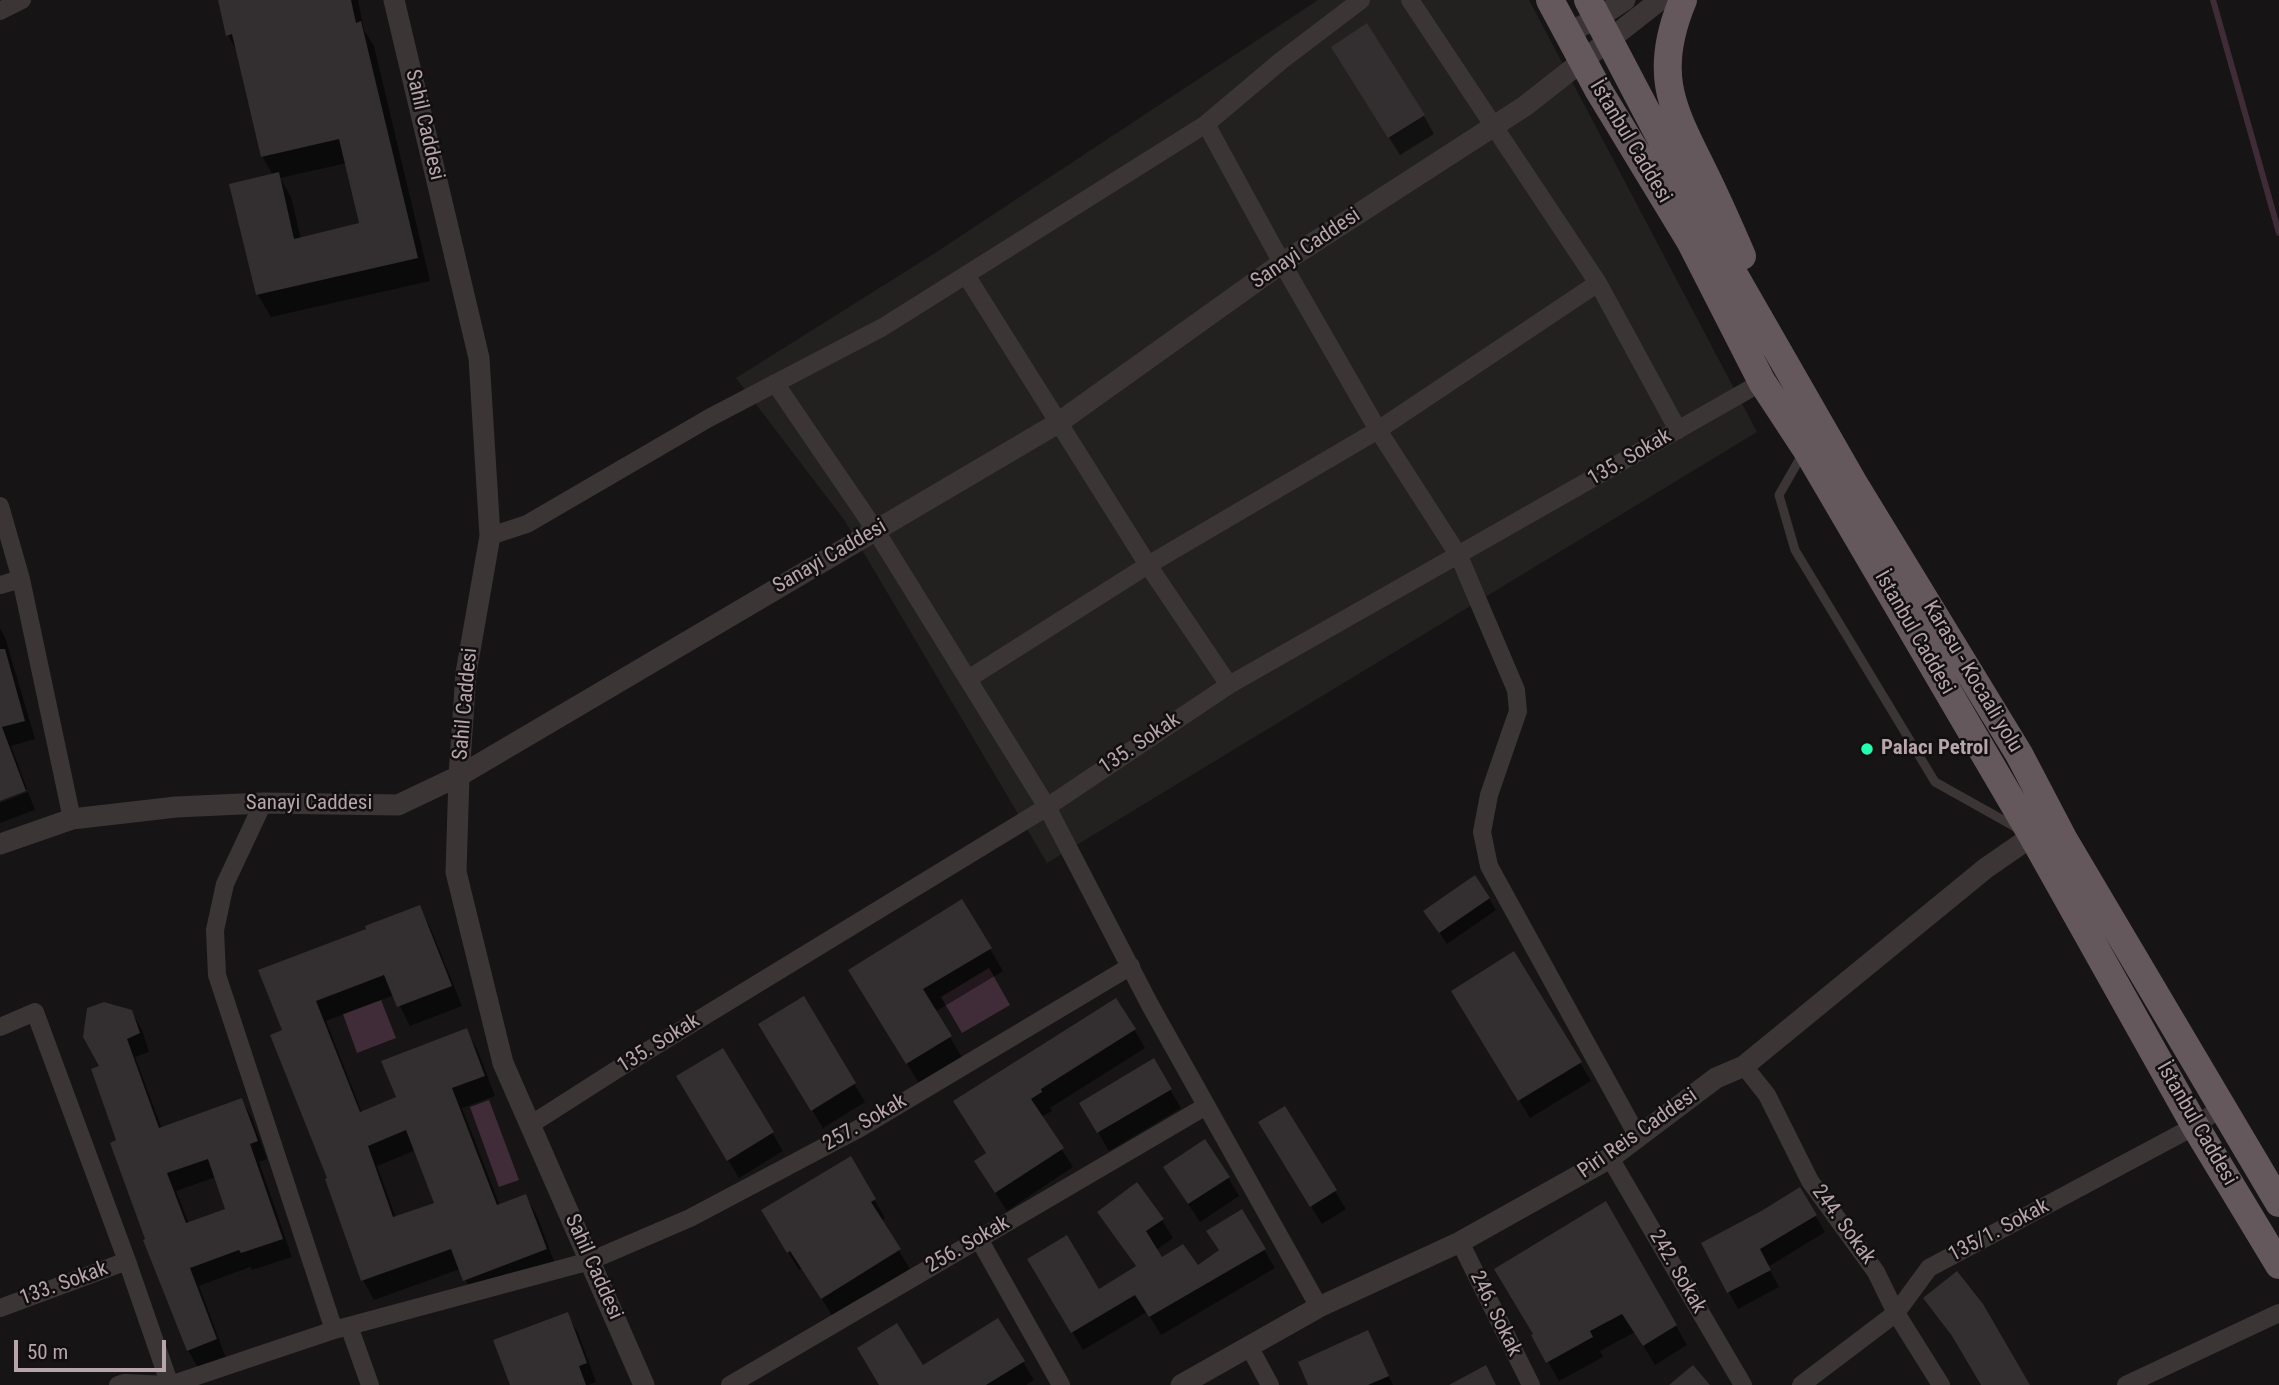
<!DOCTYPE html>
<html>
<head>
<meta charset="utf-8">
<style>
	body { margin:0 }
	#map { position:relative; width:2279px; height:1385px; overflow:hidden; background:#161414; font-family:"Roboto Condensed",sans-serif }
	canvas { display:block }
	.scale { position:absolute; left:14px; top:1340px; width:152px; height:32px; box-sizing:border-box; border:4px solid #b8a4ab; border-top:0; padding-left:9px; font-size:21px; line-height:24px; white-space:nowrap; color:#b8a4ab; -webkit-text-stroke:5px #110f0f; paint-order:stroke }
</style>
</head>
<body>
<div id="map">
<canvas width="2279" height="1385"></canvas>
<div class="scale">50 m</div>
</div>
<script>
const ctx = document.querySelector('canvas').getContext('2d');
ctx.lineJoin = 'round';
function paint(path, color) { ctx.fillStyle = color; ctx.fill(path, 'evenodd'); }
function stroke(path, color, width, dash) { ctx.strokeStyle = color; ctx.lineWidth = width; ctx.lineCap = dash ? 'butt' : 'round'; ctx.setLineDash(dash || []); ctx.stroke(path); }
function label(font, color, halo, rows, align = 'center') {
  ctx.font = font + ' "Roboto Condensed",sans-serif'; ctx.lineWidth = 5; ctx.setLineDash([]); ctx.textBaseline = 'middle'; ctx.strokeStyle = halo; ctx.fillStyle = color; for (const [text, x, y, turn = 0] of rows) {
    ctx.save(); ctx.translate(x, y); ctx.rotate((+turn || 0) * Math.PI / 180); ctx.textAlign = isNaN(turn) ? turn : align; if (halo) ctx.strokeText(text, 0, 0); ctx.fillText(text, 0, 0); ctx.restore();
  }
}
paint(new Path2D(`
	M1318,0H1529L1757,432L1047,863L845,521L736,378L935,253Z`), '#232020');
paint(new Path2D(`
	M989,968L1010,1005L962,1033L941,997Z
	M381,1000L396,1038L357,1053L343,1014Z
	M489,1100L519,1180L499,1187L470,1107Z`), '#402c38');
paint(new Path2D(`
	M219,0H358L364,30L374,46L430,281L271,317L258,295L273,175L262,156L239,55L228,35ZM347,163L361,225L301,239L291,197L280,178Z
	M1343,65L1424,116L1434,134L1400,155Z
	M0,628L5,637L35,739L11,746L27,789L0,799Z
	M28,792L35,810L0,823V803Z
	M1489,898L1496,910L1447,944L1433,923Z
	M962,901L1003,971L935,1012L963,1059L920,1085L863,993Z
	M419,907L430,927L462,1006L410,1026L394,995L326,1021L362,1113L398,1098L466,1030L477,1049L495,1096L462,1108L500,1206L526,1196L537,1216L557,1269L476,1300L460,1269L374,1300L363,1280L284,1031L368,930ZM416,1150L437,1204L396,1218L377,1166Z
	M1514,954L1591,1081L1530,1118L1464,1010Z
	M803,998L865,1102L823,1128L771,1043Z
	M131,1011L142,1030L149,1052L135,1057L162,1129L242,1100L252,1118L267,1159L259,1162L292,1257L252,1270L250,1267L199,1286L226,1358L198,1368L188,1350L148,1240L119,1142L101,1067ZM216,1177L227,1210L189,1224L176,1191Z
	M1134,1029L1145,1048L1050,1108L1052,1111L1041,1117L1073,1167L1007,1211L987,1180L988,1154L966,1120Z
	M723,1050L783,1151L739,1178L678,1077Z
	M1153,1061L1181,1108L1109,1151L1081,1103Z
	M1284,1108L1346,1209L1322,1224L1271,1141Z
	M850,1159L885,1218L881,1221L910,1269L833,1317L802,1268L799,1270L763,1211Z
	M1228,1177L1239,1196L1200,1222L1176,1186Z
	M1799,1189L1825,1232L1768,1267L1779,1287L1738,1309L1703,1243L1764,1212Z
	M1606,1203L1687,1345L1655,1365L1635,1332L1600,1351L1603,1357L1559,1381L1533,1336Z
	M1241,1211L1275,1268L1161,1335L1147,1312L1083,1350L1030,1259L1098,1291L1137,1268L1099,1212L1162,1220L1173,1238L1156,1250L1161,1259L1197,1267L1220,1251Z
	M567,1314L578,1333L596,1382L588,1385H512Z
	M1367,1332L1393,1385H1310Z
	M1023,1362L1034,1380L1026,1385H881L923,1368Z`), '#0007');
stroke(new Path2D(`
	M2213,0L2279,233`), '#402c38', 6);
paint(new Path2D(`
	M218,0H351L356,23L361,21L418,258L256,295L229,184L279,172L294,239L359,223L339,139L261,157L232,34L226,36Z
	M1367,23L1425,115L1388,138L1331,47Z
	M0,649H5L25,721L2,727L26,791L0,801Z
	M1475,875L1490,898L1439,933L1423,911Z
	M962,899L992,948L923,989L952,1036L906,1064L848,970Z
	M420,905L452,986L397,1007L384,975L316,1001L360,1112L396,1097L381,1061L467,1028L485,1076L452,1088L497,1205L526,1194L547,1249L463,1281L451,1249L361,1281L325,1179L327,1178L270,1035L282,1030L258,970L366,929L365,926ZM406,1130L434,1203L393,1217L368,1146Z
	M1514,951L1582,1062L1518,1101L1451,991Z
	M804,996L856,1083L811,1111L758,1024Z
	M1116,998L1136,1029L1041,1089L1042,1092L1031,1099L1064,1148L995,1193L974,1161L986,1153L953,1101Z
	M104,1002L132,1010L140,1033L127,1039L159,1128L242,1098L258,1141L250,1144L283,1239L241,1253L239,1250L190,1268L217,1339L187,1351L143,1240L145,1239L110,1143L116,1140L91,1069L99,1066L83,1037L87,1008ZM208,1159L225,1209L186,1223L167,1173Z
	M723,1048L774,1132L727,1161L676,1076Z
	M1154,1058L1172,1089L1097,1133L1079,1103Z
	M1285,1106L1337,1190L1310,1207L1258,1122Z
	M1205,1139L1230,1177L1188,1204L1163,1167Z
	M851,1156L876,1199L871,1202L901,1249L821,1299L790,1251L787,1253L761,1210Z
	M1137,1182L1164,1219L1146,1231L1162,1257L1183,1244L1198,1265L1219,1250L1206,1231L1242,1209L1266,1249L1149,1317L1135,1295L1071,1333L1027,1259L1067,1235L1099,1289L1136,1266L1097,1212Z
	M1800,1187L1817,1215L1760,1249L1771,1270L1727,1293L1701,1243L1763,1210Z
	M1606,1201L1677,1325L1643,1346L1622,1314L1590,1331L1593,1337L1546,1363L1531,1335L1533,1334L1494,1269Z
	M1957,1271L1983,1304L2030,1385H1981L1952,1336L1923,1298Z
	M568,1312L587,1363L579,1366L586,1385H510L493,1340Z
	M998,1318L1025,1361L986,1385H879L857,1348L897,1323L923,1365Z
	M1368,1330L1389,1376L1368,1385H1308L1298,1362Z
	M1486,1365L1496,1385H1449Z
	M1693,1365L1710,1385H1669Z`), '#332e2f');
stroke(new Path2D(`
	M1803,453L1779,495L1795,550L1935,782L2019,829`), '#3c3536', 9);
stroke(new Path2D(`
	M1410,0L1598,283L1678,430
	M0,11L22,0
	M1206,124L1282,263L1378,430L1459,556L1516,690L1518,711L1489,795L1482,832L1489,866L1638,1137
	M966,275L1148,565L1229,685
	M775,383L876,531L1047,807L1150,1005L1319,1307
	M0,506L21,579L72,819
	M490,536L527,524L709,418L883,327L1206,124L1282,60L1361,0
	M0,585L21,579
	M968,679L1148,565L1378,430L1598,283
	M263,803L225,884L215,930L217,975L334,1330
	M0,1027L35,1012L127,1261L170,1385
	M1744,1066L1767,1095L1810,1181L1876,1272L1896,1313L1941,1385
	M530,1125L616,1070L1047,807L1229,685L1762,382
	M1610,1158L1743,1385
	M979,1239L1061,1385
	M1460,1242L1531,1385
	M0,1308L127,1261
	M349,1326L370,1385
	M1250,1348L1270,1385
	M118,1385L124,1383L170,1385L334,1330L590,1261L690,1218L860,1128L1131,966
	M730,1385L1206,1106
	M1801,1385L1896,1313L1929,1268L2195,1126L2222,1107
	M2126,1385L2279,1313`), '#3c3536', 18);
stroke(new Path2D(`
	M394,0L479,358L490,536L466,673L459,776L456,872L503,1063L644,1385
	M1567,33L1598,18L1625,0
	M0,844L72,819L176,807L263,803L398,805L459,776L1058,423L1282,263L1525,106L1660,0
	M1181,1385L1319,1307L1460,1242L1610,1158L1716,1078L1744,1066L1986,868L2044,828`), '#3c3536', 21);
stroke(new Path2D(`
	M1550,0L1599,91L1690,241L1762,382L1806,449L2033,837L2195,1126L2279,1265
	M1588,0L1713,238L1853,482L2019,754L2064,840L2279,1203
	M1683,0C1649,81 1677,115 1711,187C1722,210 1732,233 1742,256`), '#64585c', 28);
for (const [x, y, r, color] of [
	[1867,749,7,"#23ffb0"]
]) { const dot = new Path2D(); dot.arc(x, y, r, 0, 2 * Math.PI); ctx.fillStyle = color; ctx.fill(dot); stroke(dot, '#110f0f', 2.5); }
label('21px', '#b8a4ab', '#110f0f', [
	["Sahil Caddesi",424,125,77],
	["İstanbul Caddesi",1630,142,59],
	["Sanayi Caddesi",1306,249,-34],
	["135. Sokak",1630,458,-30],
	["Sanayi Caddesi",830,557,-30],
	["İstanbul Caddesi",1914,633,60],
	["Karasu - Kocaali yolu",1972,677,59],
	["Sahil Caddesi",466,704,-85],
	["135. Sokak",1140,744,-34],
	["Sanayi Caddesi",309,804],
	["135. Sokak",659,1044,-32],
	["257. Sokak",865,1123,-30],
	["İstanbul Caddesi",2196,1124,60],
	["Piri Reis Caddesi",1638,1134,-35],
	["244. Sokak",1843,1225,54],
	["135/1. Sokak",1999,1231,-28],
	["256. Sokak",968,1245,-30],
	["Sahil Caddesi",593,1267,66],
	["242. Sokak",1677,1272,60],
	["133. Sokak",64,1284,-20],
	["246. Sokak",1495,1314,64]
]);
label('bold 21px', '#b8a4ab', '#110f0f', [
	["Palacı Petrol",1881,749]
], 'left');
</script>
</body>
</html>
